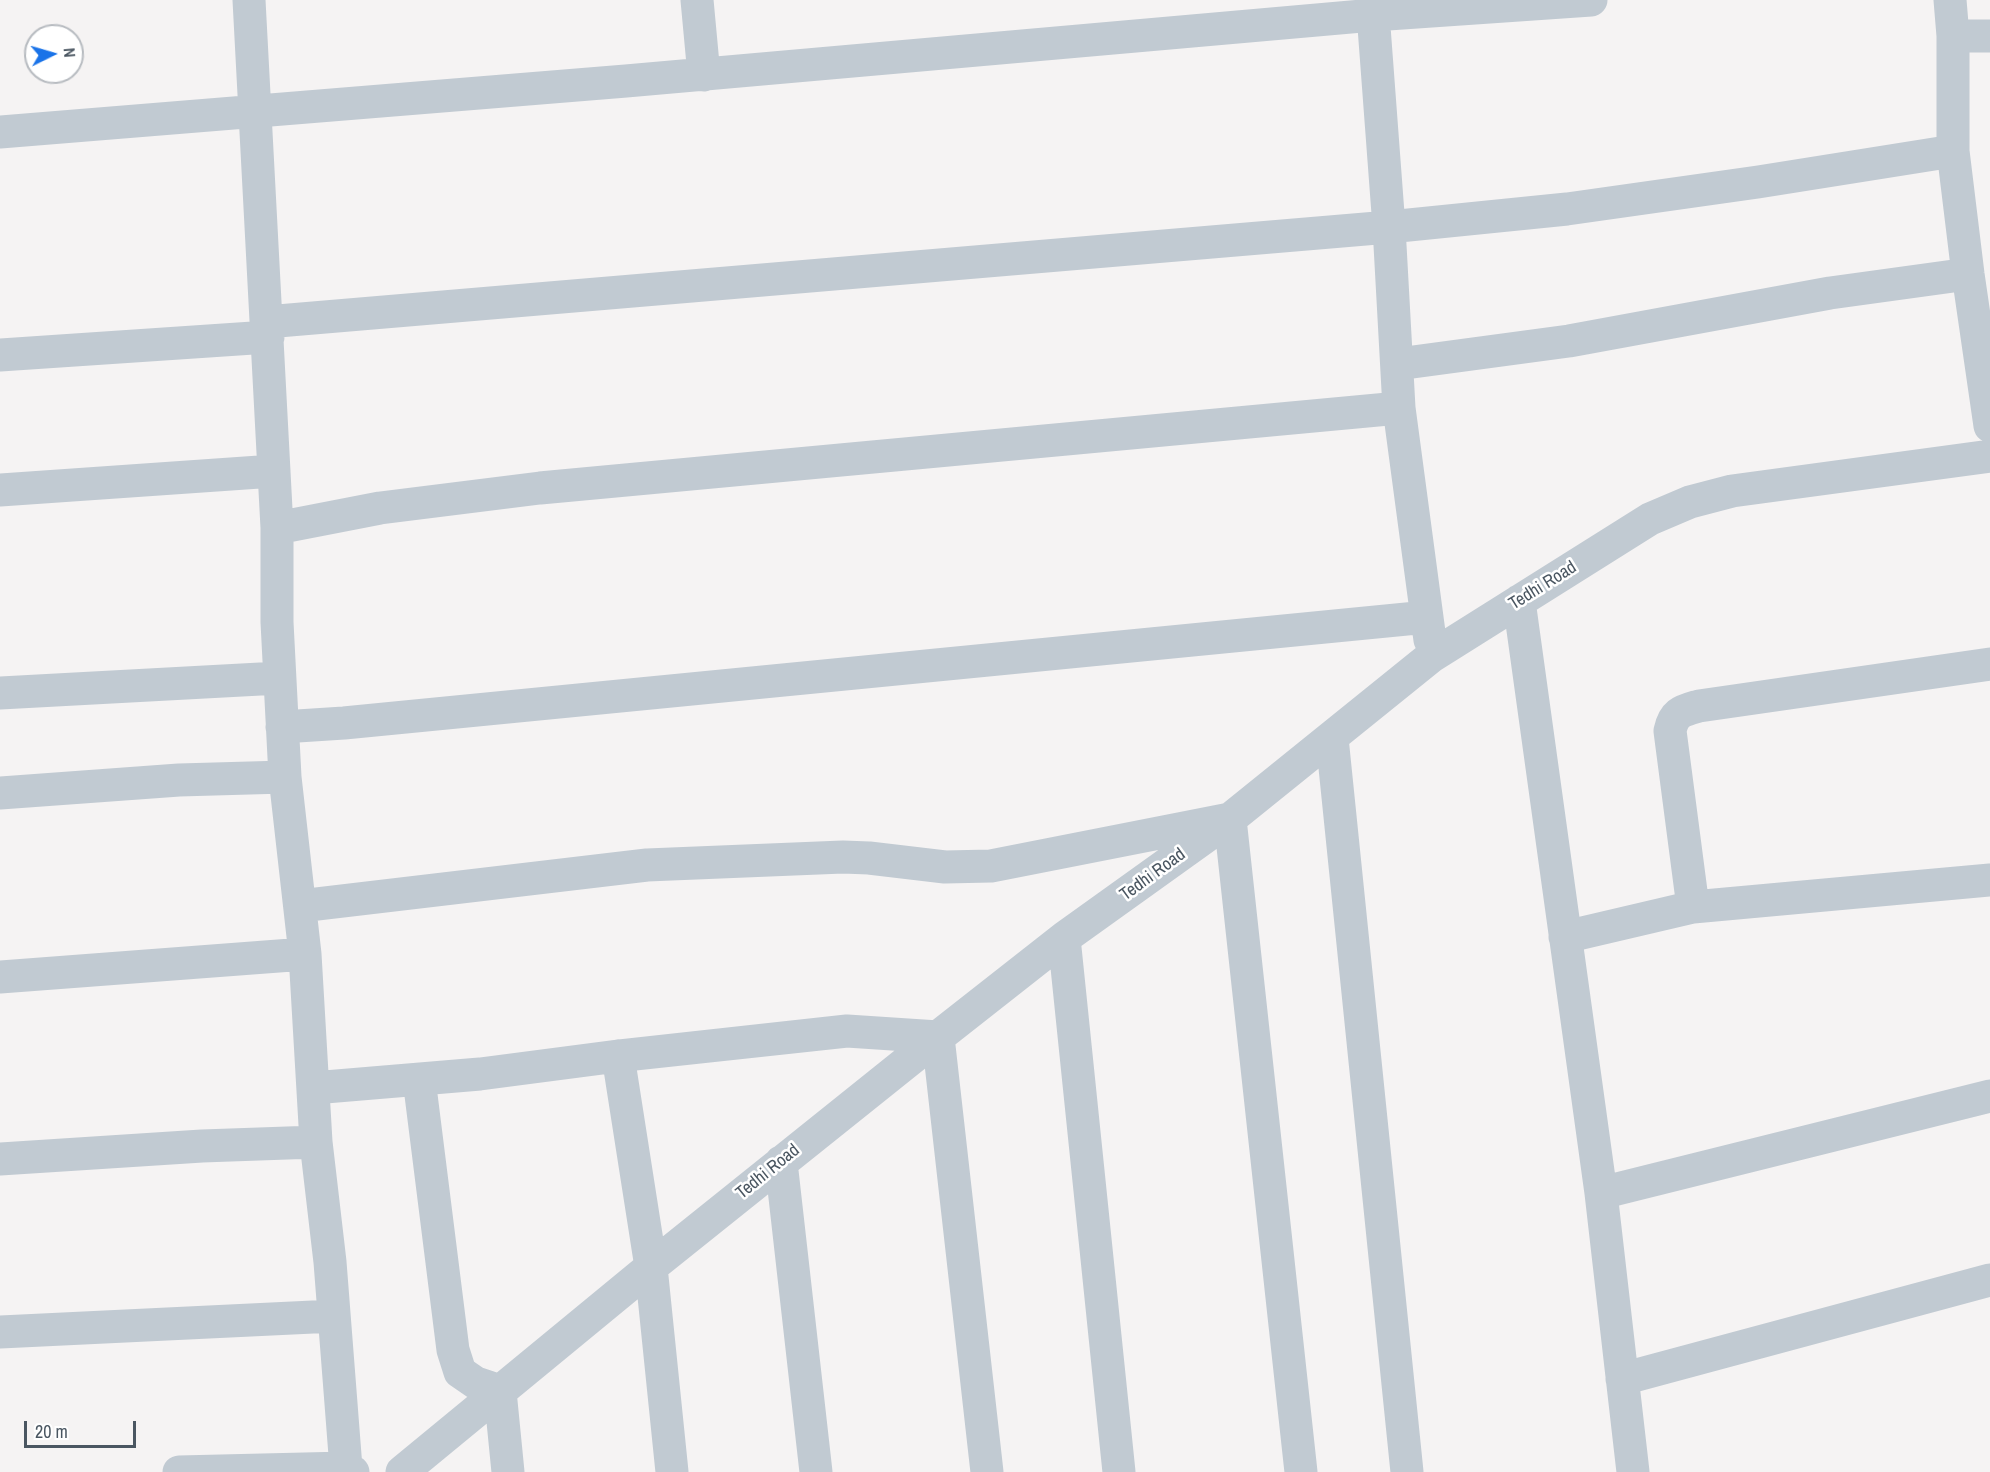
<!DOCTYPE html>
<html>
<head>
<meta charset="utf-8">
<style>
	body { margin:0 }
	#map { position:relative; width:1990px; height:1472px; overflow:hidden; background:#f5f3f3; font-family:"Archivo Narrow",sans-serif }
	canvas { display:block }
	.north { position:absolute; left:24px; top:24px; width:60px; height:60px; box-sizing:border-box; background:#fff; border:2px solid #b7bbc0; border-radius:50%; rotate:85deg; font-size:16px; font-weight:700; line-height:24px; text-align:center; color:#4a5661 }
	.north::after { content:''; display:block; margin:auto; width:21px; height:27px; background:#1a73e8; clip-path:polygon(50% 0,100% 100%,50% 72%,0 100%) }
	.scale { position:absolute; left:24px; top:1421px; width:112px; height:27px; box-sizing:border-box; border:3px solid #4a5661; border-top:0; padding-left:8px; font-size:18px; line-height:21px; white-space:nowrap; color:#4a5661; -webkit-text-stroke:4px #fff; paint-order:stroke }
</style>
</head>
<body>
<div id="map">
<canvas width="1990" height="1472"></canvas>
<div class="north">N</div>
<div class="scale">20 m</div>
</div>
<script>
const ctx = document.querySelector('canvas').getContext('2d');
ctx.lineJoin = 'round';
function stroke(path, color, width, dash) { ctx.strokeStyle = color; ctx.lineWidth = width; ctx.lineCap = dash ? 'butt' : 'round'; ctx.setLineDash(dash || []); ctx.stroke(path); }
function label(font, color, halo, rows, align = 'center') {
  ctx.font = font + ' "Archivo Narrow",sans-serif'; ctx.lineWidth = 5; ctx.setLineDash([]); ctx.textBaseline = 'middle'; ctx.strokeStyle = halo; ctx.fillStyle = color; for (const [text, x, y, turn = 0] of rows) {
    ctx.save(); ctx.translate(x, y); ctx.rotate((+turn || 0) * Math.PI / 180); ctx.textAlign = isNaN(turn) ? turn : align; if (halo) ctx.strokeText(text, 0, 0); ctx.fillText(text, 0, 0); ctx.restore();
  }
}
stroke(new Path2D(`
	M249,0L277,528V622L285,777L305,954L316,1142L330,1262L346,1468
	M697,0L704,75
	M1372,0L1389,227L1399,408L1430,640
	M1950,0L1953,36V151L1968,274L1990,426
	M1953,36H1990
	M0,132L626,81L1373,15L1591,0
	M266,322L1389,227L1567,209L1758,182L1953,151
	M0,355L268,337
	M1398,364L1569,341L1830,293L1968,274
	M0,490L274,471
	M277,528L380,508L540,488L1399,408
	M1519,601L1601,1193L1633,1472
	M0,693L279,678
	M282,727L344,723L1427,617
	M1332,738L1407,1472
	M0,793L179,780L285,777
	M300,906L647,865L843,857L869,858L945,867L991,866L1230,819L1301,1472
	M1693,907L1670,731C1674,712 1682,711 1699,706L1990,664
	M1565,937L1693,907L1990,880
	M1064,938L1119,1472
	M0,977L305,954
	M618,1056L651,1267L672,1472
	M419,1079L453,1350L460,1372L476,1383L500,1391L508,1472
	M313,1088L480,1074L618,1056L847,1031L938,1037L987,1472
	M0,1159L202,1146L316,1142
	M781,1162L816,1472
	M1601,1193L1990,1096
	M0,1332L334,1316
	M1622,1379L1990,1280
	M179,1472L346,1468L353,1472
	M402,1472L651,1267L938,1037L1064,938L1230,819L1432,656L1650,519L1690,502L1732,491L1990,456`), '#c1cad2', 33);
label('18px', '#4a5661', '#fff', [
	["Tedhi Road",1543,586,-32],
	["Tedhi Road",1153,875,-36],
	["Tedhi Road",768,1172,-39]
]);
</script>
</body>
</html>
